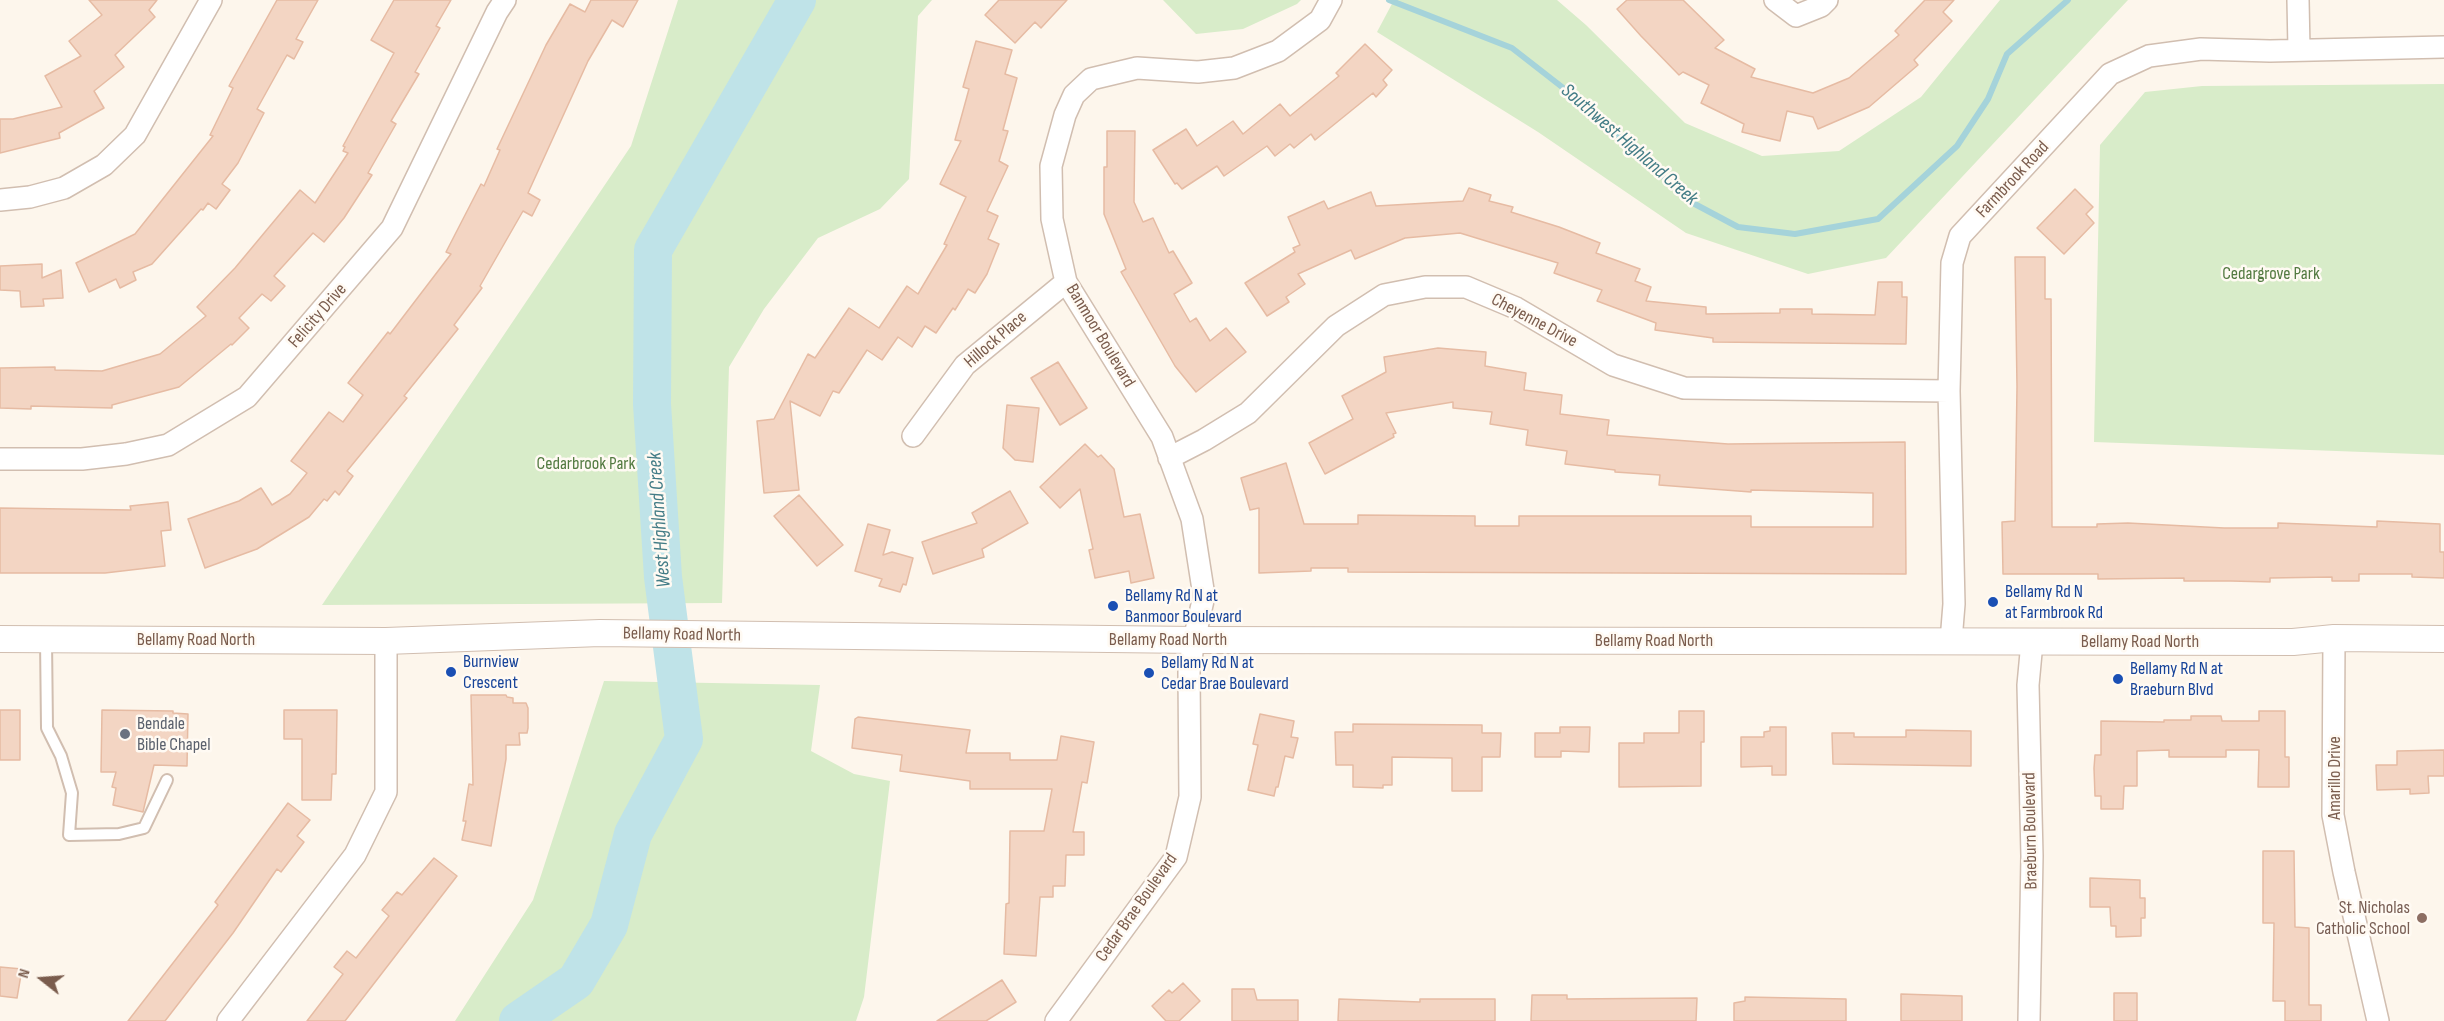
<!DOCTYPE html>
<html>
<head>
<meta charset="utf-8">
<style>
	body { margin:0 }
	#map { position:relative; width:2444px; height:1021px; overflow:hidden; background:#fdf6ec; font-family:"Sofia Sans Condensed",sans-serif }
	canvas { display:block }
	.north { position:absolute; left:12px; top:949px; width:60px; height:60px; -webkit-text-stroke:4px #fffaf3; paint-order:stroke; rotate:287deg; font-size:16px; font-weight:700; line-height:24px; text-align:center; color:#7a5c4d }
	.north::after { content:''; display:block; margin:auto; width:21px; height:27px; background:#7a5c4d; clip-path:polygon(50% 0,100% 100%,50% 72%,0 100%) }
</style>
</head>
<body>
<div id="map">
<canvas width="2444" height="1021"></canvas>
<div class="north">N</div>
</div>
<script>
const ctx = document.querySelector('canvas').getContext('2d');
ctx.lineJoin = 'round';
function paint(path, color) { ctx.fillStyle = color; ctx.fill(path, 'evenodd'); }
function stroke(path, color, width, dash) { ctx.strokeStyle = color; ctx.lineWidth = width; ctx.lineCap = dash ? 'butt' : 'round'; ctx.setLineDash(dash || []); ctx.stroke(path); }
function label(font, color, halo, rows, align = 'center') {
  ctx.font = font + ' "Sofia Sans Condensed",sans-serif'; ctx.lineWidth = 5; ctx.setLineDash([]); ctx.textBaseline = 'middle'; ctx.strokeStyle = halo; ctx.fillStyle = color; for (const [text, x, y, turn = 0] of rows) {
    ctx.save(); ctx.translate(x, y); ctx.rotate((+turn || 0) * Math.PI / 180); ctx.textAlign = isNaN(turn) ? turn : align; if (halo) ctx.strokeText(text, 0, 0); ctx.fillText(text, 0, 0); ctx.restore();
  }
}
paint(new Path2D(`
	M678,0H932L918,16L909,179L880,209L818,238L764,309L729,367L722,603L322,605L631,146Z
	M1163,0H1301L1297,4L1243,29L1196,34Z
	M1394,0H1557L1586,25L1685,123L1762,156L1839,151L1921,97L2000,0H2128L1886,258L1808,274L1686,233L1538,132L1377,32Z
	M2444,84V455L2094,442L2100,145L2145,92L2202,86Z
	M604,681L820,685L811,751L854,774L890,781L864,997L856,1021H455L533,900Z`), '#d8ecc9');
stroke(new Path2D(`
	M1389,0L1512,48L1580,101L1691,202L1738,227L1795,234L1878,219L1957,146L1988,99L2007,54L2068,0`), '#a5d3da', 6);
stroke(new Path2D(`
	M518,1021L576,981L609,925L633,834L684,739L663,577L652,404L653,250L797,0`), '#bfe3e8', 38);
const building = new Path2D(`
	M89,0H157L149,10L155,17L115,55L124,67L94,91L104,108L59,133L60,138L0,153V119H13L62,107L45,76L81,56L69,41L102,15Z
	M277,0H318L296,39L303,42L294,59L287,55L257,109L264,113L238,163L222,184L230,190L216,209L208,203L203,210L201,209L152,264L133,272L136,280L120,288L116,279L89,292L76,263L135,234L213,136L210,135L233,88L229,86Z
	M394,0H451L436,26L440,28L415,72L419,74L391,121L396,124L368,173L372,175L344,218L324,242L313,233L274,276L285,286L271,301L262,294L239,318L249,328L232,345L231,344L179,387L112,405V408L31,406V409L0,408V368L55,367V370L102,371L160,354L206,316L197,307L235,268L300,190L315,203L348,153L343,151L345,147L343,146L394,53L371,40Z
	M591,0H638L623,27L612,20L588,61L528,193L540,200L532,216L523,211L480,286L482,288L454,325L458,329L404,396L407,398L347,471L353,476L339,495L335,491L327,501L324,499L309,517L257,549L205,568L188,519L239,501L261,488L272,505L290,494L307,473L291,461L329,412L343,422L363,395L348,383L388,332L390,334L451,254L446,252L481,184L484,186L500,150L497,149L546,45L570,4L585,12Z
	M999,0H1067L1041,28L1035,22L1015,43L985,15Z
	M1627,0H1683L1724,40L1715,48L1755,69L1751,77L1813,93L1849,78L1899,35L1895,31L1925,0H1954L1943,12L1952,21L1914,60L1918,65L1869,107L1818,129L1813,117L1787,111L1780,141L1742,132L1744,124L1701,103L1709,85L1683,72L1679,75L1641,36L1617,9Z
	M976,41L1012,50L1005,74L1017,78L1003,130L1008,131L999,161L1008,166L987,211L998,216L988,239L999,244L987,274L975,293L968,289L955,310L953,308L936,333L925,326L912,347L898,337L882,360L867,350L839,393L833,391L820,416L790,401L799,490L764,493L757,421L774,419L808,354L815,358L849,308L879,328L907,286L918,294L947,245L944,244L966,197L940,184L961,141L955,140L969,89L963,87Z
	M1365,44L1392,70L1383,80L1387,85L1376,97L1373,93L1315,140L1311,134L1294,148L1290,144L1275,156L1267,146L1224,176L1217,166L1182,189L1177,183L1175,184L1153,150L1186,129L1197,146L1233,121L1243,134L1280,104L1290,116L1339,76L1336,73Z
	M1107,131H1135L1134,202L1143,222L1153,218L1169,253L1173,251L1192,283L1174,294L1190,322L1196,318L1210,341L1226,328L1246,352L1196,392L1175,366L1121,272L1126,269L1104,214V167H1107Z
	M1469,188L1491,195L1489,201L1513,207L1511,212L1559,227L1600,243L1596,253L1640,269L1635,281L1651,287L1646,301L1706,307V314L1780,313V309H1812V314L1875,315L1878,282H1902V297H1907L1906,344L1713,342V338L1655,330L1656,323L1597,301L1602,290L1554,273L1558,263L1460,233L1405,238L1355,259L1351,250L1298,274L1305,284L1286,297L1289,302L1267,316L1245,283L1295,252L1293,248L1300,245L1288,217L1324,201L1328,209L1371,192L1376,206L1463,201Z
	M2075,189L2093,207L2086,214L2094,223L2064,254L2037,228Z
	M2015,257H2045V299H2051L2052,527H2097V524L2128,523L2224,528H2278V523L2377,527V521L2440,524V552H2444V578L2412,577V574H2359V581H2332V577L2270,578V582L2231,581H2184V578L2098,579V574H2003L2002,522L2015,521L2017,387Z
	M42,264V278L61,270L63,298L43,299L44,306L21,307L20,291L0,290V266Z
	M1438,348L1486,352L1485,366L1526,373L1524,390L1562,395L1560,414L1609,420L1607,435L1728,444L1905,442L1906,574L1348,572V568H1311V571L1259,573V508L1250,510L1241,478L1286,463L1304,524H1358V515L1475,516V526H1519V516H1751V527H1873V493L1751,490V492L1659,485L1660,475L1615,472V470L1565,464L1567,451L1526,445L1528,430L1490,424L1492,412L1453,408V402L1386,413L1396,433L1393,434L1394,437L1325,474L1309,443L1353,419L1342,396L1386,372L1384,357Z
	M1058,362L1087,408L1060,425L1031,378Z
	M1007,405L1039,408L1033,462L1015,460L1003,448Z
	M1085,444L1098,457L1101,455L1114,469L1124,517L1140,514L1154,578L1131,583L1129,571L1095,578L1089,550L1093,549L1080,489L1060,508L1040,487Z
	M1010,491L1028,523L982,549L984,557L933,574L922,542L977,523L972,513Z
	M799,495L843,545L817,566L774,516Z
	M168,502L171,530L161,531L165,566L105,573H0V508L131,510L130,506Z
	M868,524L890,530L883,555L892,552L913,558L906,585L903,584L900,592L879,586L882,579L855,571Z
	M471,695H506L507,697L513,698V703H526L528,708V728L527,733H519L520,745H506V759L491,846L462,840L466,821H463L469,784L473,785Z
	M0,710H20V760H0Z
	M102,710L173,711V713L188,714L187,766L154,765L143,812L113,805L116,788L112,787L116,772H101Z
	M284,710H337L336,774H332L331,800H302V739H284Z
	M1679,711H1704V742H1701V786L1619,787V743H1644V733H1679Z
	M2259,711H2285V757H2289V787H2258L2259,750H2226V757H2169V750L2137,751V786H2124L2123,809H2101V796H2095L2094,768L2095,755H2101V721L2164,722V720H2191V716H2221L2222,721H2259Z
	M1260,714L1294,721L1291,737L1298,738L1293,758L1285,756L1278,787H1276L1274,796L1248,790L1258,745L1253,744Z
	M858,717L970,730L966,753H1010V760H1057L1061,736L1094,742L1087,783L1082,782L1073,832H1084V855H1066L1065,886H1053V897H1040L1036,956L1004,954L1006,904L1009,903L1010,831H1044L1052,789H970V781L900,771L902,755L852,748L855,719Z
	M1353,724L1482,725V733H1501L1500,757H1482V791H1452V758L1392,757V785H1383V788L1353,787V765H1336L1335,732H1353Z
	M1560,727H1590L1589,752L1561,751V757H1535V733H1560Z
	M1770,727H1786V775H1772V766L1741,767V737H1764V732L1770,731Z
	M1906,730L1971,731V766L1833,764L1832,733H1854V737H1906Z
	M2444,750V776H2428L2429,793L2410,794V789L2377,790L2376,765H2397V751Z
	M288,803L310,820L297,836L304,842L281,872L277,869L233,933L165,1021H128L218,905L215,902Z
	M2263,851H2294L2295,927L2309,928V1005H2321V1021H2285V1001H2273L2274,923H2263Z
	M434,858L457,876L369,990L345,1021H307L343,974L334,967L347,951L356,958L389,916L382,910L397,892L402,895Z
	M2090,878L2140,880V898H2145V918H2141V936L2116,937V926H2111L2110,907H2090Z
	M0,967L22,969L17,998L0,996Z
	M1002,980L1016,1002L986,1021H937Z
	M1183,983L1200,1001L1179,1021H1166L1152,1006L1169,990L1172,993Z
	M1232,989H1254L1257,1000H1298V1021H1232Z
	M2114,993H2137V1021H2114Z
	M1901,994L1962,996V1021H1901Z
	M1532,995H1567V999L1697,998L1696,1021H1531Z
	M1745,997L1846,999V1021H1734V1003L1745,1001Z
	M1339,999L1420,1002V999H1495V1021H1338Z`);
paint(building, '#f3d5c3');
stroke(building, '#e6bba3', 1.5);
const service = new Path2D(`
	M46,640L47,728L61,756L72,793L69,835L119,834L144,828L167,780`);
const minor = new Path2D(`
	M1775,0L1796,16L1821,6L1827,0
	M2298,0L2299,49
	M0,200L30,197L64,188L104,165L135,135L211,0
	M913,436L965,365L1066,282
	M1169,458L1204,440L1248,413L1336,326L1384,295L1425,287H1466L1516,308L1613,365L1684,388L1949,391
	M0,459H82L126,454L168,445L247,397L392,228L497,12L505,0
	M2334,638L2333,815L2344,872L2378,1021
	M1951,641L1954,604L1949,391L1952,263L1960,236L2110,74L2149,56L2201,49L2270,51L2444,47
	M228,1021L355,855L386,792V641
	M1056,1021L1176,857L1190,797L1189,672L1194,640L1204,596L1192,519L1162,437L1066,282L1052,219L1051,166L1065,115L1074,95L1091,79L1137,68L1198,72L1234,68L1278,51L1320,20L1331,0
	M2029,1021L2032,856L2028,685L2032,642`);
const tertiary = new Path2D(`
	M0,639L386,641L600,633L1194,640L2293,642L2334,638L2444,639`);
stroke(service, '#d1beb0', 14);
stroke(minor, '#d1beb0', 24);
stroke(tertiary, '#d1beb0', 28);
stroke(service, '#fff', 10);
stroke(minor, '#fff', 21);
stroke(tertiary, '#fff', 26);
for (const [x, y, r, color] of [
	[1993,602,6,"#1a4fb4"],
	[1113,606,6,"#1a4fb4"],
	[451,672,6,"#1a4fb4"],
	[1149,673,6,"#1a4fb4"],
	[2118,679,6,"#1a4fb4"],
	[125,734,6,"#6b7280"],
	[2422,918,6,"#8d6e63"]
]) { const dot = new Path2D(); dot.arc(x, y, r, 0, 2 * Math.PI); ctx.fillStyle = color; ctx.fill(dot); stroke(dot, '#fffaf3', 2); }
label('18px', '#7a5c4d', '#fffaf3', [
	["Farmbrook Road",2013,180,-47],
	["Felicity Drive",318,316,-49],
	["Cheyenne Drive",1534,321,28],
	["Banmoor Boulevard",1100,336,59],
	["Hillock Place",996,340,-41],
	["Bellamy Road North",682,635,1],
	["Bellamy Road North",196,640],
	["Bellamy Road North",1168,640],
	["Bellamy Road North",1654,641],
	["Bellamy Road North",2140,642],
	["Amarillo Drive",2335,778,-90],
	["Braeburn Boulevard",2031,831,-91],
	["Cedar Brae Boulevard",1137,908,-55]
]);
label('18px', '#537a41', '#fffaf3', [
	["Cedargrove Park",2271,274],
	["Cedarbrook Park",586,464]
]);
label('18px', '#164399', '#fffaf3', [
	["Bellamy Rd N",2005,592],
	["at Farmbrook Rd",2005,613],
	["Bellamy Rd N at",1125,596],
	["Banmoor Boulevard",1125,617],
	["Burnview",463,662],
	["Crescent",463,683],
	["Bellamy Rd N at",1161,663],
	["Cedar Brae Boulevard",1161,684],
	["Bellamy Rd N at",2130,669],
	["Braeburn Blvd",2130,690]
], 'left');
label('18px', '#5b616d', '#fffaf3', [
	["Bendale",137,724],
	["Bible Chapel",137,745]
], 'left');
label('18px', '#785e54', '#fffaf3', [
	["St. Nicholas",2410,908],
	["Catholic School",2410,929]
], 'right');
label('italic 20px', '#437c86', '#fffaf3', [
	["Southwest Highland Creek",1629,145,41],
	["West Highland Creek",660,520,-94]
]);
</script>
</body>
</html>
